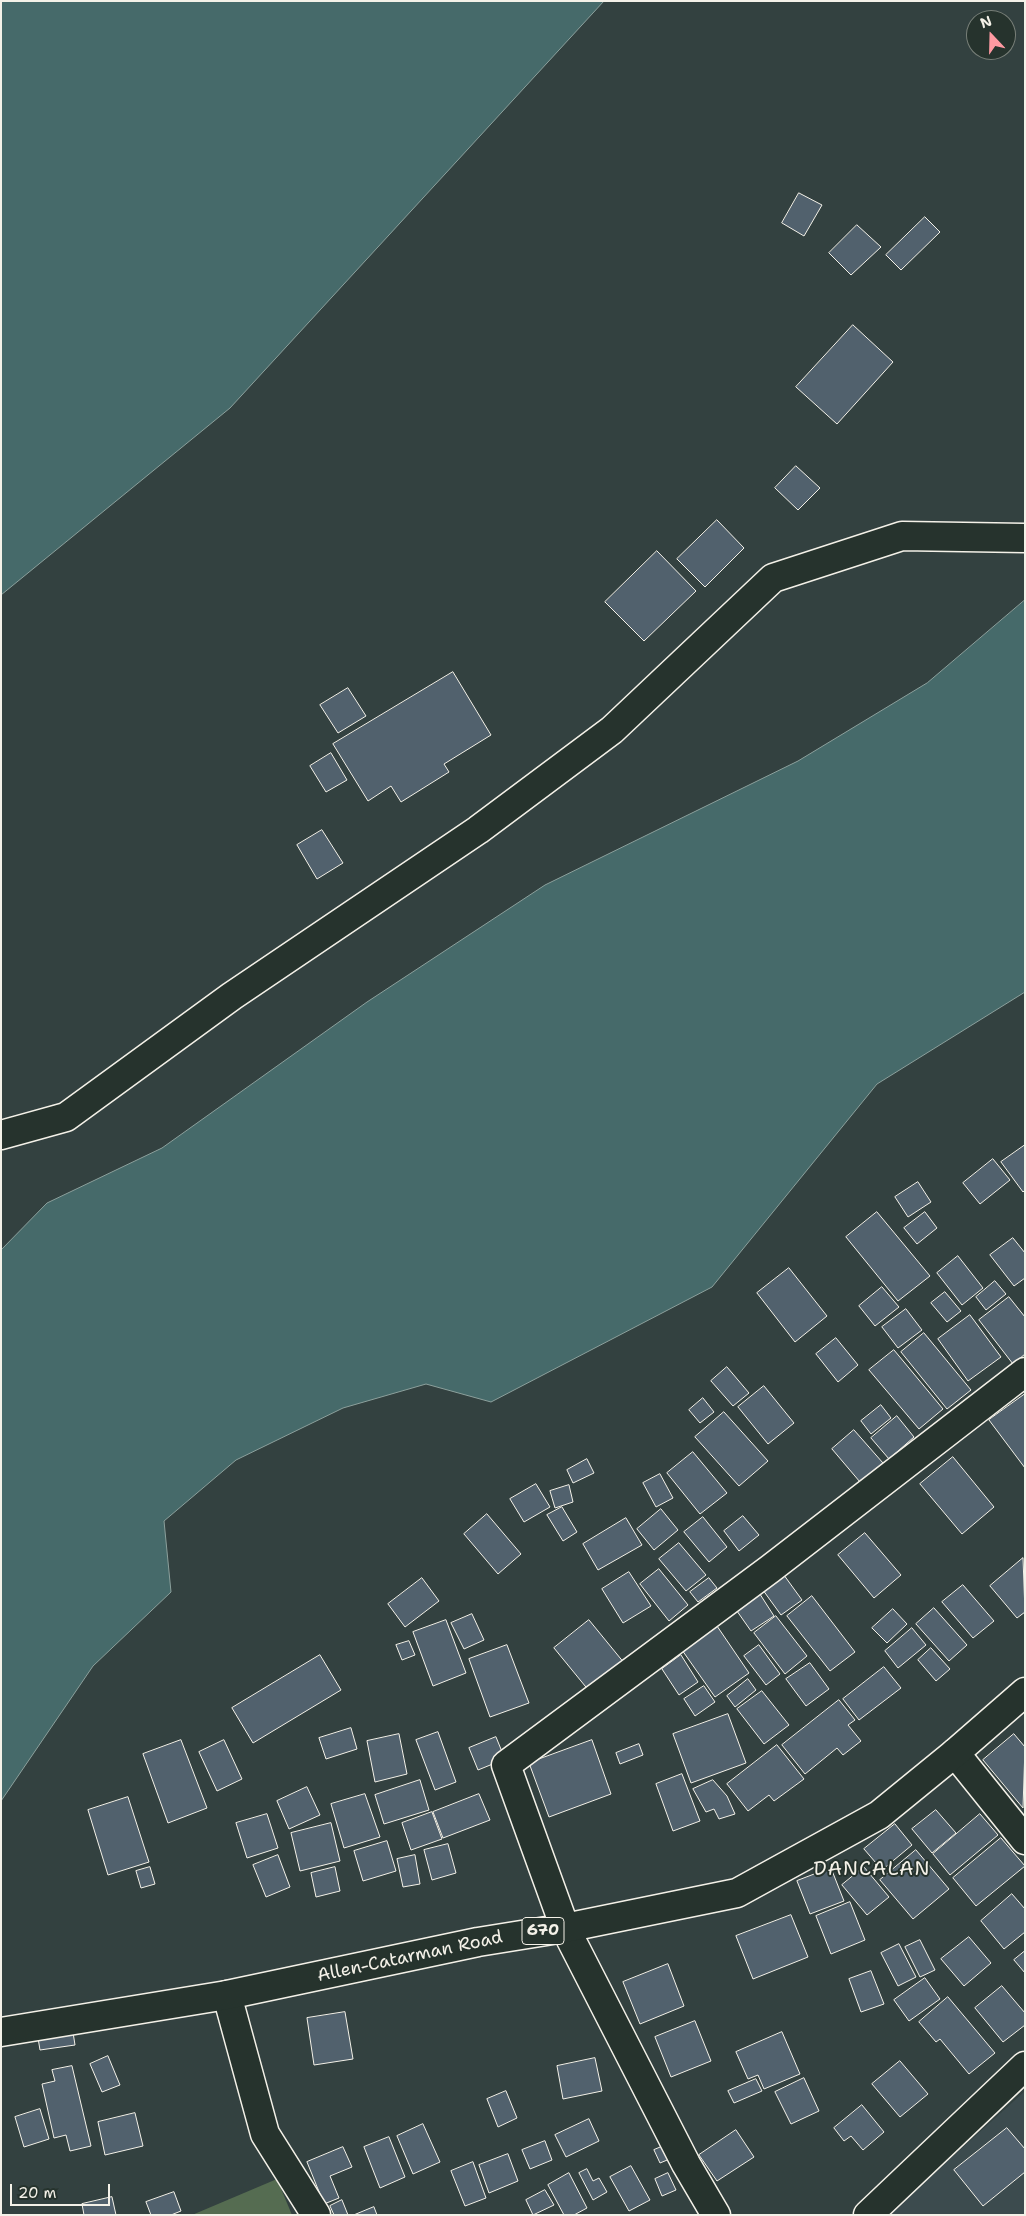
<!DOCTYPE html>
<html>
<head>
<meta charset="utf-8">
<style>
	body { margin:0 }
	#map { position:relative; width:1026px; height:2216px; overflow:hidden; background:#334140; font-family:"Shantell Sans",sans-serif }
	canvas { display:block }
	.frame { position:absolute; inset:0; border:2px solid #f4f1e8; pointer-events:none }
	.north { position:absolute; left:966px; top:10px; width:50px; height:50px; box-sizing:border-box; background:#26332d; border:1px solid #787f78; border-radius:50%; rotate:339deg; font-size:14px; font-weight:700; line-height:20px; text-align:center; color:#f4f1e8 }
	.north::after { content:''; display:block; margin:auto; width:18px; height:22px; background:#ff9aa2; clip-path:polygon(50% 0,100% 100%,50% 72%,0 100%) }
	.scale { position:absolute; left:10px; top:2184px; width:100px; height:22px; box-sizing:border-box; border:2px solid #f4f1e8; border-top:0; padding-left:6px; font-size:15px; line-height:18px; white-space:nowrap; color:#f4f1e8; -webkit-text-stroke:4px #26332d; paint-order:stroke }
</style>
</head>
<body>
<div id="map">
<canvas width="1026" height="2216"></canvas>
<div class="frame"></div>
<div class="north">N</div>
<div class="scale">20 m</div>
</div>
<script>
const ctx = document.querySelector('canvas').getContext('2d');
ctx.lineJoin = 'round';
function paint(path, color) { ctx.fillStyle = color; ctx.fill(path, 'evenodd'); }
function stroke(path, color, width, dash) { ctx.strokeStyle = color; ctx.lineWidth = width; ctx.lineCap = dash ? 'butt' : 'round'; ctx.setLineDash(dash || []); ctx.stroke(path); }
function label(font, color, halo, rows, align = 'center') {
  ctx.font = font + ' "Shantell Sans",sans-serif'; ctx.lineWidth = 4; ctx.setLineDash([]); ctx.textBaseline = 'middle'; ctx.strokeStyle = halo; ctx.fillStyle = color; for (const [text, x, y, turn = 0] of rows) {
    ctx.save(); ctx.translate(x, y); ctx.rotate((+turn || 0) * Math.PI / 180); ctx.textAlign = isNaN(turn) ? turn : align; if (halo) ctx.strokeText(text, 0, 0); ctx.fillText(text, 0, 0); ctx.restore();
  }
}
paint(new Path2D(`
	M1025,2091V2215H888Z`), '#3c4b4e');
paint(new Path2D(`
	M277,2179L292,2215H192Z`), '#556c51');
const water = new Path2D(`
	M1,1H604L230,408L1,595Z
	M1025,600V992L877,1084L712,1287L491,1402L426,1384L343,1408L236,1460L164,1521L171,1592L93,1666L1,1801V1250L47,1203L162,1148L367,1002L545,885L798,761L927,683Z`);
paint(water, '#466a6a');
stroke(water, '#8ca09c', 1);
const building = new Path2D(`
	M799,193L822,205L804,236L782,223Z
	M925,217L940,232L901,270L886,255Z
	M857,225L881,247L851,275L829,253Z
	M853,325L893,362L837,424L796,387Z
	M796,466L820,488L798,510L775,488Z
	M717,520L744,548L705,587L677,559Z
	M657,551L696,591L644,641L605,602Z
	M453,672L491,735L444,764L449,772L401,802L391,786L368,801L333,744Z
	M348,688L366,716L338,733L320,705Z
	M331,753L347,780L326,792L310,766Z
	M322,830L343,863L317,879L297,845Z
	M1025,1145V1190L1023,1192L1001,1162Z
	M993,1159L1010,1180L980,1204L963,1183Z
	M918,1182L931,1202L908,1217L895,1197Z
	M877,1212L930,1276L898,1301L846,1237Z
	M925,1212L937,1228L917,1244L904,1228Z
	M1013,1238L1025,1253V1278L1014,1286L990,1255Z
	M958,1256L983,1288L962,1305L937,1273Z
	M789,1268L827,1316L795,1342L757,1293Z
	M995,1281L1006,1294L986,1310L976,1297Z
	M882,1287L899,1307L875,1326L859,1306Z
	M945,1292L961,1311L947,1322L931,1303Z
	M1009,1297L1025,1317V1354L1013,1364L979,1320Z
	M906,1309L922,1330L898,1348L882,1327Z
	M970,1315L1001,1357L968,1381L938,1339Z
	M924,1333L971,1390L947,1409L901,1352Z
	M836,1338L858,1365L838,1382L816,1354Z
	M894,1350L943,1409L919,1429L869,1370Z
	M727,1367L749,1393L733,1406L711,1381Z
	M764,1386L794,1423L768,1444L738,1407Z
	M1025,1394V1468L989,1420Z
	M703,1398L714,1412L700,1423L689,1410Z
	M881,1405L891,1418L871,1434L861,1421Z
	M724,1412L768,1461L739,1486L695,1437Z
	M897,1416L914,1437L889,1459L871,1438Z
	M854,1430L883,1463L860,1482L832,1449Z
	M693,1452L727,1493L700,1514L667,1473Z
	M953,1457L994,1507L962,1534L920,1484Z
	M587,1459L594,1473L573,1483L567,1470Z
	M660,1474L673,1498L656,1507L643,1483Z
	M536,1484L550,1507L524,1522L510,1499Z
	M569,1485L573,1502L555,1508L550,1491Z
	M562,1507L577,1532L563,1541L547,1515Z
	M661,1509L678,1530L654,1550L637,1529Z
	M487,1514L521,1554L498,1574L464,1534Z
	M743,1516L759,1535L739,1551L724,1531Z
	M703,1517L727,1547L709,1562L684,1532Z
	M626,1518L642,1545L598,1570L583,1544Z
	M865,1533L901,1575L874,1598L838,1555Z
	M679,1543L706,1575L686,1591L659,1559Z
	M1023,1558L1025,1612L1017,1618L990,1586Z
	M659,1569L688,1605L669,1621L640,1584Z
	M781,1571L802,1600L781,1615L760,1586Z
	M629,1572L651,1606L623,1623L602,1589Z
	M422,1578L439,1601L405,1627L388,1604Z
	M709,1578L717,1588L698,1602L690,1592Z
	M963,1585L994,1621L973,1638L942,1602Z
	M756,1588L774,1616L751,1631L732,1604Z
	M812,1596L855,1652L830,1671L787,1616Z
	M934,1608L967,1645L949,1661L916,1624Z
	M893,1609L907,1624L887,1643L872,1628Z
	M472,1614L484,1640L464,1649L451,1623Z
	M776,1616L807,1656L785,1674L754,1633Z
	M446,1620L466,1673L433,1686L413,1632Z
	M589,1620L625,1664L590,1692L554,1648Z
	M717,1626L749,1673L715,1697L682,1650Z
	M912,1628L926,1645L898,1668L885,1651Z
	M409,1641L415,1655L402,1660L396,1645Z
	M507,1645L529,1703L490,1717L469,1659Z
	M759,1645L780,1674L766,1685L744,1656Z
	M931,1648L950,1669L936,1681L918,1660Z
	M320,1655L341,1690L253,1743L232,1708Z
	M681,1655L698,1682L679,1695L662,1669Z
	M810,1663L829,1689L806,1706L786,1679Z
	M884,1667L901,1688L859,1720L843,1699Z
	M748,1679L756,1690L735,1707L727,1696Z
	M704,1686L715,1702L695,1716L684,1699Z
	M762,1691L789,1725L764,1744L737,1709Z
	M839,1700L855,1720L848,1725L861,1741L843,1755L837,1748L805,1774L782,1745Z
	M728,1714L746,1763L691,1783L673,1734Z
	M351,1728L357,1749L326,1759L319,1738Z
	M438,1732L456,1782L435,1790L416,1740Z
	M399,1734L407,1774L375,1782L367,1741Z
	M1014,1734L1025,1747L1023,1808L983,1760Z
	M496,1737L505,1759L478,1770L469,1748Z
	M181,1740L207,1808L168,1823L143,1754Z
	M224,1740L242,1779L217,1791L199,1752Z
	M592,1740L611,1794L549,1817L529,1763Z
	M639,1744L643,1755L620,1764L616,1753Z
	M777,1745L804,1779L774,1801L769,1795L748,1811L727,1784Z
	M682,1774L700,1821L673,1831L656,1784Z
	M420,1780L429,1810L384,1824L375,1795Z
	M713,1780L727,1796L735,1814L719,1819L714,1809L706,1812L693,1789Z
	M307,1787L320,1815L289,1829L277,1801Z
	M365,1794L380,1837L344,1848L331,1804Z
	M479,1794L490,1820L443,1838L433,1812Z
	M128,1797L149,1862L108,1875L88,1810Z
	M936,1810L956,1833L932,1853L912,1829Z
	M432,1812L442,1839L411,1850L402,1823Z
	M267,1814L278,1848L247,1858L236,1823Z
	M980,1814L998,1835L950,1875L933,1854Z
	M331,1823L340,1861L300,1871L291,1833Z
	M895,1824L912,1845L882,1870L864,1849Z
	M1001,1838L1025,1866L976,1906L953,1878Z
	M387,1841L396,1871L363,1881L354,1851Z
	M448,1844L456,1873L432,1880L424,1850Z
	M916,1850L949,1889L913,1919L880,1880Z
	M278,1855L290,1887L266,1897L253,1865Z
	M415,1855L420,1884L403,1887L397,1859Z
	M150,1867L155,1884L141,1888L136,1871Z
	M335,1867L340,1891L316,1897L311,1873Z
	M864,1867L889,1897L867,1915L842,1885Z
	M831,1868L844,1901L810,1914L797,1881Z
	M1012,1894L1025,1909V1932L1004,1949L981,1921Z
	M850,1902L865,1940L831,1954L816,1916Z
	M791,1915L808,1957L753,1979L736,1936Z
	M969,1937L991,1963L964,1986L941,1959Z
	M920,1940L935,1970L920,1977L905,1947Z
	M899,1944L916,1977L898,1986L881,1953Z
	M1025,1951V1973L1014,1960Z
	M668,1964L684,2006L640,2024L623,1982Z
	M871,1971L884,2004L861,2012L849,1979Z
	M925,1978L940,1999L909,2021L894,2000Z
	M1002,1986L1025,2013V2025L1003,2042L975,2008Z
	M948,1997L995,2053L969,2074L940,2039L936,2042L919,2022Z
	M345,2012L353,2059L314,2065L307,2018Z
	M695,2021L711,2061L671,2077L655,2037Z
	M72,2026L75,2045L40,2050L37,2032Z
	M782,2032L800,2074L764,2089L758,2075L748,2079L736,2052Z
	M108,2056L120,2085L102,2092L90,2064Z
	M595,2058L602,2091L563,2099L557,2066Z
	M900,2061L928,2094L900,2117L872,2084Z
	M72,2066L91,2146L70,2151L66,2135L54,2138L42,2084L55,2081L52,2070Z
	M804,2078L819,2111L791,2124L775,2092Z
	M756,2079L762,2091L734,2103L728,2091Z
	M506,2091L517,2118L498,2127L487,2099Z
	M862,2105L884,2132L863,2150L851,2136L844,2141L834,2128Z
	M40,2109L49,2139L24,2147L15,2117Z
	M135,2113L143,2146L105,2155L98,2122Z
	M589,2119L599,2141L566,2157L555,2135Z
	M423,2124L440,2162L413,2174L397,2136Z
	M1007,2128L1025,2149V2172L983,2206L954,2170Z
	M736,2130L754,2157L717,2181L699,2155Z
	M389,2137L405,2177L380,2188L364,2147Z
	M545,2141L552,2160L530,2169L522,2150Z
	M666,2145L672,2158L660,2163L654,2150Z
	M343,2147L352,2167L330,2176L339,2198L324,2204L307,2162Z
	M508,2154L518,2181L489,2193L479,2165Z
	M473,2162L486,2198L465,2206L451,2171Z
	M631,2166L650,2200L629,2211L610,2177Z
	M587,2169L593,2181L599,2178L607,2192L593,2200L579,2173Z
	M569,2173L587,2208L574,2215H564L548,2185Z
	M668,2173L676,2190L662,2196L655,2179Z
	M545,2190L554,2205L533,2215L526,2200Z
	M174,2192L181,2211L171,2215H151L146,2202Z
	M112,2197L116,2215H84L82,2204Z
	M342,2200L348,2215H334L330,2206Z
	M374,2207L377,2215H354Z`);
paint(building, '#51616d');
stroke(building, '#f4f1e8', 1);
const street = new Path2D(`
	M1,1135L66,1117L232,996L478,830L612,730L773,578L902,536L1025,538
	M955,1753L1025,1840
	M227,1995L265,2134L316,2215
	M716,2215L686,2164L565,1928L506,1765L770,1569L1025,1372
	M868,2215L1025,2066`);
const primary = new Path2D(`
	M1,2032L227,1995L478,1942L565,1928L737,1893L879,1815L955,1753L1025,1692`);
stroke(street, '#f4f1e8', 31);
stroke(primary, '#f4f1e8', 31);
stroke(street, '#26332d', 28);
stroke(primary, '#26332d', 28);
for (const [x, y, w] of [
	[543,1931,42]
]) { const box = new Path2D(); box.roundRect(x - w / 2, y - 13.5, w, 27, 4); ctx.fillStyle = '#26332d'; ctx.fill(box); stroke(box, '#f4f1e8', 1); }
label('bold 16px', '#f4f1e8', null, [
	["670",543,1931]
]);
label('18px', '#f4f1e8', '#26332d', [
	["Allen-Catarman Road",410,1957,-12]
]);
ctx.letterSpacing = '1px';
label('20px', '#f4f1e8', '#26332d', [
	["DANCALAN",872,1870]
]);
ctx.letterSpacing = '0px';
</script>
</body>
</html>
